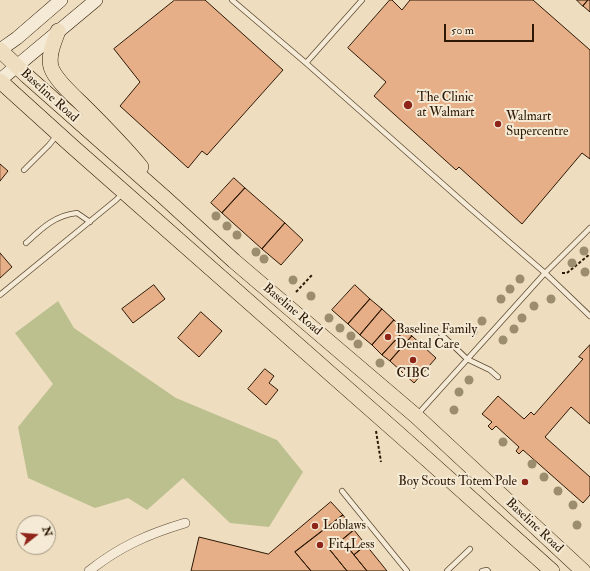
<!DOCTYPE html>
<html>
<head>
<meta charset="utf-8">
<style>
	body { margin:0 }
	#map { position:relative; width:590px; height:571px; overflow:hidden; background:#eedebf; font-family:"IM FELL Double Pica",serif }
	canvas { display:block }
	.north { position:absolute; left:16px; top:515px; width:40px; height:40px; box-sizing:border-box; background:#f4ead5; border:1px solid #a49682; border-radius:50%; rotate:73deg; font-size:11px; font-weight:700; line-height:16px; text-align:center; color:#2d1805 }
	.north::after { content:''; display:block; margin:auto; width:14px; height:18px; background:#8f2418; clip-path:polygon(50% 0,100% 100%,50% 72%,0 100%) }
	.scale { position:absolute; left:444px; top:24px; width:90px; height:18px; box-sizing:border-box; border:2px solid #2d1805; border-top:0; padding-left:5px; font-size:12px; line-height:14px; white-space:nowrap; color:#2d1805; -webkit-text-stroke:3px #f4ead5; paint-order:stroke }
</style>
</head>
<body>
<div id="map">
<canvas width="590" height="571"></canvas>
<div class="north">N</div>
<div class="scale">50 m</div>
</div>
<script>
const ctx = document.querySelector('canvas').getContext('2d');
ctx.lineJoin = 'round';
function paint(path, color) { ctx.fillStyle = color; ctx.fill(path, 'evenodd'); }
function stroke(path, color, width, dash) { ctx.strokeStyle = color; ctx.lineWidth = width; ctx.lineCap = dash ? 'butt' : 'round'; ctx.setLineDash(dash || []); ctx.stroke(path); }
function label(font, color, halo, rows, align = 'center') {
  ctx.font = font + ' "IM FELL Double Pica",serif'; ctx.lineWidth = 4; ctx.setLineDash([]); ctx.textBaseline = 'middle'; ctx.strokeStyle = halo; ctx.fillStyle = color; for (const [text, x, y, turn = 0] of rows) {
    ctx.save(); ctx.translate(x, y); ctx.rotate((+turn || 0) * Math.PI / 180); ctx.textAlign = isNaN(turn) ? turn : align; if (halo) ctx.strokeText(text, 0, 0); ctx.fillText(text, 0, 0); ctx.restore();
  }
}
paint(new Path2D(`
	M58,301L74,328L176,398L277,440L303,472L269,527L230,523L183,478L147,510L128,498L95,508L28,478L18,427L53,384L15,333Z`), '#bcc08f');
const building = new Path2D(`
	M175,0H205L283,70L207,155L202,151L188,168L120,106L140,82L114,49Z
	M390,0H392L402,10L410,0H533L590,50V159L582,153L522,224L459,167L456,170L374,96L386,82L348,48Z
	M577,0H588L583,6Z
	M588,0H590V12L583,6Z
	M0,164L8,171L0,181Z
	M234,178L245,188L222,213L211,203Z
	M245,188L285,223L262,249L222,213Z
	M285,223L303,240L281,265L262,249Z
	M0,253L12,267L0,278Z
	M154,285L165,299L133,323L122,309Z
	M355,285L370,299L348,324L332,310Z
	M370,299L382,309L360,335L348,324Z
	M382,309L394,320L372,345L360,335Z
	M201,312L222,331L199,357L178,338Z
	M394,320L405,330L382,355L372,345Z
	M405,330L412,336L390,361L382,355Z
	M412,336L436,358L414,383L390,361Z
	M590,345V424L571,407L545,437L590,477V495L583,503L523,450L519,454L516,451L519,447L496,426L492,430L488,426L492,422L482,414L498,396L524,419L531,412L534,415L583,359L579,357Z
	M265,369L274,376L269,383L278,390L266,405L248,389Z
	M331,502L343,515L295,552L311,571H191L199,537L268,554Z
	M343,515L354,530L330,550L347,571H311L295,552Z
	M354,530L366,545L354,555L342,540Z
	M342,540L354,555L367,571H347L330,550Z
	M366,545L387,571H367L354,555Z`);
paint(building, '#e6af87');
stroke(building, '#2d1805', 1);
const lane = new Path2D(`
	M232,0L306,63L471,209L545,273L590,316
	M306,63L362,0
	M24,170L49,145L57,135
	M26,243C41,229 55,215 77,213L90,222
	M0,295L116,200L123,193
	M441,334L467,359L490,370L498,377
	M417,415L545,273L590,228
	M342,491L407,571
	M447,571L470,549
	M482,571L487,570L488,571`);
const street = new Path2D(`
	M89,571C119,547 148,534 185,523`);
const secondary = new Path2D(`
	M0,50L17,38L61,0
	M0,80L96,0`);
const primary = new Path2D(`
	M58,31C54,42 48,55 51,67C55,80 75,97 85,107C104,126 124,146 141,167
	M0,50L27,76L165,198L234,261L416,416L583,571
	M0,81L73,147L401,436L552,571`);
stroke(lane, '#5d4a34', 6);
stroke(street, '#5d4a34', 10);
stroke(secondary, '#2d1805', 14);
stroke(primary, '#2d1805', 16);
stroke(new Path2D(`
	M562,273H567L590,254
	M296,292L312,275
	M376,431L381,462`), '#2d1805', 2, [3, 2]);
stroke(lane, '#f4ead5', 4.5);
stroke(street, '#f4ead5', 9);
stroke(secondary, '#f4ead5', 13);
stroke(primary, '#eedebf', 15);
ctx.fillStyle = '#9c8d6f';
for (const [x, y] of [
	[216,216],
	[227,226],
	[237,235],
	[584,251],
	[256,252],
	[264,259],
	[572,263],
	[585,272],
	[520,279],
	[293,280],
	[510,289],
	[311,296],
	[501,299],
	[551,299],
	[534,306],
	[329,318],
	[522,318],
	[482,321],
	[340,328],
	[514,329],
	[473,332],
	[351,336],
	[503,340],
	[358,344],
	[380,363],
	[469,380],
	[459,392],
	[454,410],
	[503,442],
	[532,464],
	[544,477],
	[558,491],
	[573,505],
	[577,525]
]) { ctx.beginPath(); ctx.arc(x, y, 4.5, 0, 2 * Math.PI); ctx.fill(); }
for (const [x, y, r, color] of [
	[408,105,5,"#8f2418"],
	[498,124,4,"#8f2418"],
	[388,337,4,"#8f2418"],
	[413,360,4,"#8f2418"],
	[525,482,4,"#8f2418"],
	[315,526,4,"#8f2418"],
	[320,545,4,"#8f2418"]
]) { const dot = new Path2D(); dot.arc(x, y, r, 0, 2 * Math.PI); ctx.fillStyle = color; ctx.fill(dot); stroke(dot, '#f4ead5', 1.5); }
label('13px', '#2d1805', '#f4ead5', [
	["Baseline Road",49,96,42],
	["Baseline Road",292,310,40],
	["Baseline Road",534,526,43]
]);
label('13px', '#2d1805', '#f4ead5', [
	["The Clinic",417,98],
	["at Walmart",417,113],
	["Walmart",506,117],
	["Supercentre",506,132],
	["Baseline Family",396,330],
	["Dental Care",396,345],
	["CIBC",413,374,"center"],
	["Boy Scouts Totem Pole",517,482,"right"],
	["Loblaws",323,526],
	["Fit4Less",328,545]
], 'left');
</script>
</body>
</html>
